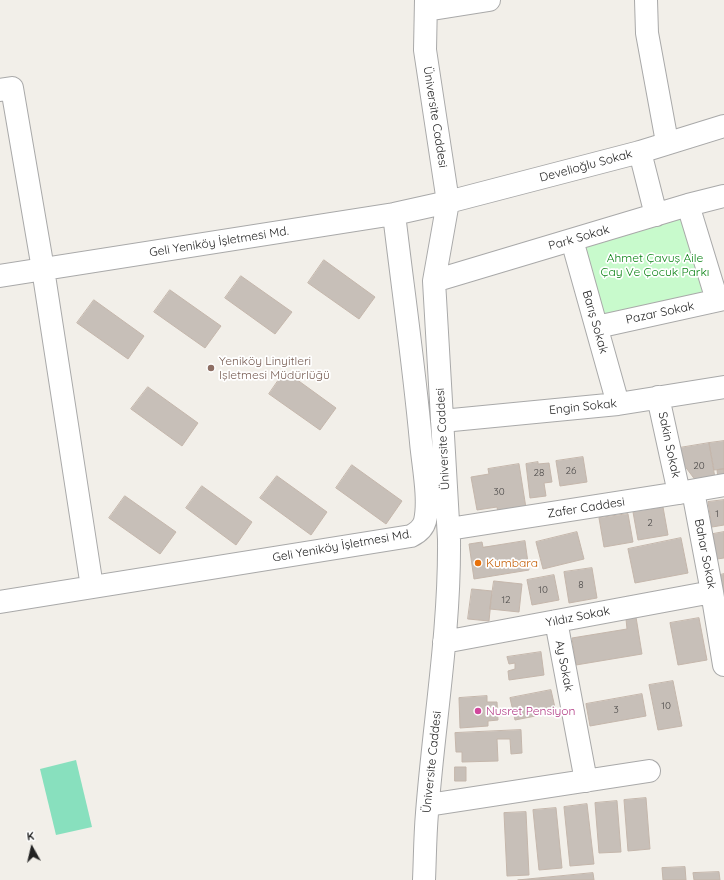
<!DOCTYPE html>
<html>
<head>
<meta charset="utf-8">
<style>
	body { margin:0 }
	#map { position:relative; width:724px; height:880px; overflow:hidden; background:#f2efe9; font-family:Quicksand,sans-serif }
	canvas { display:block }
	.north { position:absolute; left:12px; top:828px; width:40px; height:40px; -webkit-text-stroke:3px #fff; paint-order:stroke; rotate:352deg; font-size:11px; font-weight:700; line-height:16px; text-align:center; color:#222 }
	.north::after { content:''; display:block; margin:auto; width:14px; height:18px; background:#222; clip-path:polygon(50% 0,100% 100%,50% 72%,0 100%) }
</style>
</head>
<body>
<div id="map">
<canvas width="724" height="880"></canvas>
<div class="north">K</div>
</div>
<script>
const ctx = document.querySelector('canvas').getContext('2d');
ctx.lineJoin = 'round';
function paint(path, color) { ctx.fillStyle = color; ctx.fill(path, 'evenodd'); }
function stroke(path, color, width, dash) { ctx.strokeStyle = color; ctx.lineWidth = width; ctx.lineCap = dash ? 'butt' : 'round'; ctx.setLineDash(dash || []); ctx.stroke(path); }
function label(font, color, halo, rows, align = 'center') {
  ctx.font = font + ' Quicksand,sans-serif'; ctx.lineWidth = 3.5; ctx.setLineDash([]); ctx.textBaseline = 'middle'; ctx.strokeStyle = halo; ctx.fillStyle = color; for (const [text, x, y, turn = 0] of rows) {
    ctx.save(); ctx.translate(x, y); ctx.rotate((+turn || 0) * Math.PI / 180); ctx.textAlign = isNaN(turn) ? turn : align; if (halo) ctx.strokeText(text, 0, 0); ctx.fillText(text, 0, 0); ctx.restore();
  }
}
paint(new Path2D(`
	M688,205L717,300L597,327L572,240Z`), '#c8facc');
paint(new Path2D(`
	M76,760L92,827L56,835L40,769Z`), '#88e0be');
const building = new Path2D(`
	M324,260L375,297L359,319L308,283Z
	M241,276L292,312L275,334L225,298Z
	M170,290L221,326L205,348L154,312Z
	M94,300L144,336L128,359L77,323Z
	M285,371L336,408L320,430L269,394Z
	M148,387L198,423L182,446L131,409Z
	M724,441V469L714,470L709,443Z
	M709,443L715,478L696,481L681,461L679,448Z
	M583,457L587,482L560,486L556,461Z
	M538,462V464L549,463L552,482L544,483L546,496L530,498L526,464Z
	M519,464L526,508L498,513L497,507L477,510L471,477L489,474L488,469Z
	M352,465L402,501L386,524L336,488Z
	M724,469V477L718,478L717,470Z
	M277,476L327,512L311,535L260,498Z
	M202,486L252,522L236,545L186,508Z
	M125,496L176,532L160,554L109,518Z
	M724,500V525L712,527L708,502Z
	M663,507L668,535L638,540L633,512Z
	M628,514L633,542L604,547L599,518Z
	M577,532L584,559L543,569L536,542Z
	M724,532V558L717,559L713,534Z
	M681,538L688,573L635,583L628,549Z
	M525,541L529,570L474,579L469,544L482,542L483,547Z
	M592,568L597,598L569,603L564,572Z
	M724,574V600L720,575Z
	M554,575L559,600L532,605L527,580Z
	M494,581L522,584L519,612L490,609Z
	M472,589L492,591L489,621L468,619Z
	M636,617L642,654L576,665L572,638L627,629L626,619Z
	M699,618L707,660L678,665L670,623Z
	M541,652L544,675L509,680L508,671L515,669V663L509,664L507,657Z
	M673,681L682,726L658,730L649,685Z
	M551,690L556,712L515,720L510,698Z
	M642,694L646,716L590,726L586,704Z
	M487,696V702H497L498,720L488,721V726L460,728L459,698Z
	M521,730L522,753L511,754L510,739H497L498,761L462,762V752H456L455,733Z
	M455,767H466V781H455Z
	M646,798L650,849L628,851L624,800Z
	M617,801L621,852L599,853L595,803Z
	M587,804L594,864L570,866L564,807Z
	M556,808L562,868L539,870L533,810Z
	M526,812L529,875L507,876L504,813Z
	M685,867L686,880H663L662,868Z
	M719,872L720,880H694L693,873Z
	M593,873L594,880H518Z`);
paint(building, '#c7bfb8');
stroke(building, '#c4b6ab', 1);
const minor = new Path2D(`
	M646,0L647,33L667,142
	M426,10L489,0
	M0,90L12,88L43,269L92,587
	M640,152L656,215
	M688,205L717,300
	M572,240L618,404
	M0,276L394,214L448,202L640,152L724,126
	M434,281L688,205L724,196
	M597,327L724,299
	M658,397L679,493
	M442,421L618,404L724,387
	M693,491L712,592L724,665
	M449,529L679,493L724,485
	M0,602L411,536C417,533 423,529 425,521C430,499 423,465 421,442C414,366 403,290 394,214
	M556,621L586,781
	M444,642L712,592
	M428,805L649,771
	M424,880C425,858 425,836 427,813C434,722 450,631 449,539L434,281L448,202L425,50L426,0`);
stroke(minor, '#a9a9a9', 24);
stroke(minor, '#fff', 22);
for (const [x, y, r, color] of [
	[211,368,4,"#8d6e63"],
	[478,563,4,"#e8710a"],
	[478,711,4,"#d1479c"]
]) { const dot = new Path2D(); dot.arc(x, y, r, 0, 2 * Math.PI); ctx.fillStyle = color; ctx.fill(dot); stroke(dot, '#fff', 1.5); }
label('10px', '#4b4948', null, [
	["20",699,466],
	["26",571,471],
	["28",539,473],
	["30",499,492],
	["1",717,514],
	["2",650,523],
	["8",581,585],
	["10",543,590],
	["12",506,600],
	["10",666,706],
	["3",616,710]
]);
label('12px', '#222', '#fff', [
	["Üniversite Caddesi",435,117,81],
	["Develioğlu Sokak",586,166,-15],
	["Park Sokak",579,238,-16],
	["Geli Yeniköy İşletmesi Md.",219,242,-9],
	["Pazar Sokak",660,313,-12],
	["Barış Sokak",595,322,74],
	["Engin Sokak",583,407,-6],
	["Üniversite Caddesi",443,439,-93],
	["Sakin Sokak",669,445,78],
	["Zafer Caddesi",586,508,-9],
	["Geli Yeniköy İşletmesi Md.",342,546,-10],
	["Bahar Sokak",705,554,79],
	["Yıldız Sokak",578,617,-11],
	["Ay Sokak",564,666,79],
	["Üniversite Caddesi",432,762,-84]
]);
label('12px', '#0c8416', '#fff', [
	["Ahmet Çavuş Aile",655,258],
	["Çay Ve Çocuk Parkı",655,272]
]);
label('12px', '#785e54', '#fff', [
	["Yeniköy Linyitleri",219,361],
	["Işletmesi Müdürlüğü",219,375]
], 'left');
label('12px', '#c56008', '#fff', [
	["Kumbara",486,563]
], 'left');
label('12px', '#b23c85', '#fff', [
	["Nusret Pensiyon",486,711]
], 'left');
</script>
</body>
</html>
